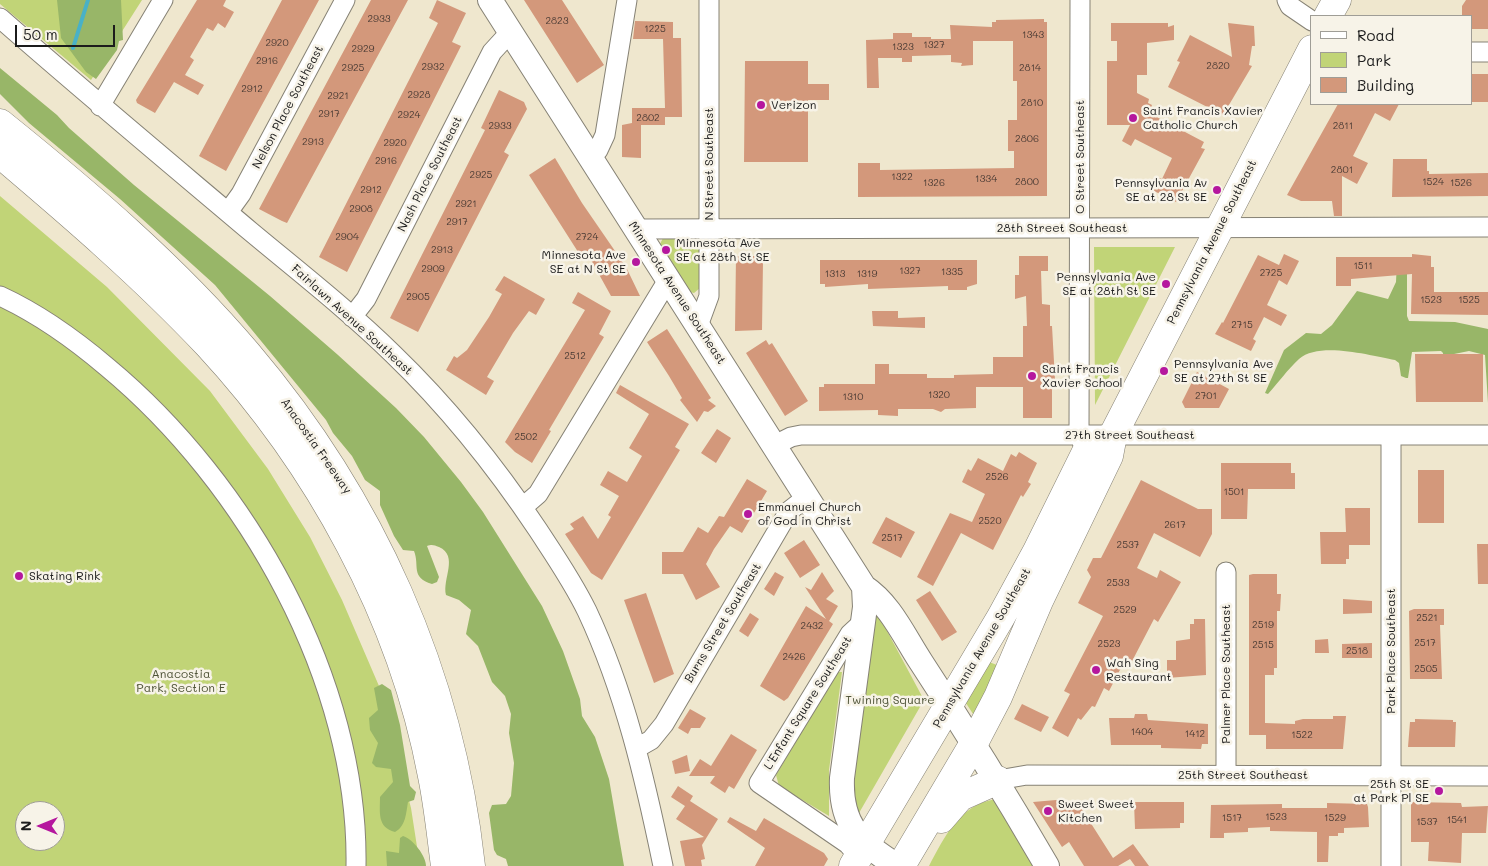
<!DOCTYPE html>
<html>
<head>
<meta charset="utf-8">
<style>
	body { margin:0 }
	#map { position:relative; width:1488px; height:866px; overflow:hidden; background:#efe7ce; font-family:Mali,sans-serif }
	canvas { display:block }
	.legend { position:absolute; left:1310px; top:15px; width:162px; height:90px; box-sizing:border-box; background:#f7f3e8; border:1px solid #9f9d96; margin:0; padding:6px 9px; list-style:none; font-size:15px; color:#1c1c1c }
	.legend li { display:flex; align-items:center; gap:10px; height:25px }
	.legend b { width:25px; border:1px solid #9f9d96 }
	.north { position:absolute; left:15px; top:801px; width:50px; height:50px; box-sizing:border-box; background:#f7f3e8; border:1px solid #9f9d96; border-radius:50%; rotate:270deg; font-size:14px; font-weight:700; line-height:20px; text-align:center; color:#1c1c1c }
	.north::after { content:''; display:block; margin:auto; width:18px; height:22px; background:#b5179e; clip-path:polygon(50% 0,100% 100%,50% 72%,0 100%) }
	.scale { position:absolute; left:15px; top:25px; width:100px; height:22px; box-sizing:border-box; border:2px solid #1c1c1c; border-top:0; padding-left:6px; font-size:15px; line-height:18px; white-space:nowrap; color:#1c1c1c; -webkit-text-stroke:4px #f7f3e8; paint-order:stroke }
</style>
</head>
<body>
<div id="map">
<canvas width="1488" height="866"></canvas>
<ul class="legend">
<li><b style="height:6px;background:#fff"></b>Road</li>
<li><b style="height:14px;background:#c1d477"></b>Park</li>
<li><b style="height:14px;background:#d3987b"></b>Building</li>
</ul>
<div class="north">N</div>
<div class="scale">50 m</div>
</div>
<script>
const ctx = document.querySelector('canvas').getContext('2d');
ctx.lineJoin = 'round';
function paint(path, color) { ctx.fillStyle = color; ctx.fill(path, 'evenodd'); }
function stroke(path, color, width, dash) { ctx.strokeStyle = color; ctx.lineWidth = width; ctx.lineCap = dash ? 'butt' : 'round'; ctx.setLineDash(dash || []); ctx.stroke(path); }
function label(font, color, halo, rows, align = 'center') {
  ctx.font = font + ' Mali,sans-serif'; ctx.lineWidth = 5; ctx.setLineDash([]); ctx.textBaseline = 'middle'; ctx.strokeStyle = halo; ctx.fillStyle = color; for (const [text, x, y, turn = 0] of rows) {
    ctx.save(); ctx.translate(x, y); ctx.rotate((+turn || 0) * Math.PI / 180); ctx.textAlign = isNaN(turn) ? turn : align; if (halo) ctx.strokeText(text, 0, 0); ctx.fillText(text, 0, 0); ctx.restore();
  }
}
paint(new Path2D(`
	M0,0H142L91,80L0,4Z
	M0,196L107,287L210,391L268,469L310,537L342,600L379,686L411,808L420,866H0ZM25,811H55V841H25Z
	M692,237L697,240L700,246V288L694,293L690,292L660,244L663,238Z
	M1094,247H1175L1095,405Z
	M879,616L924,700L859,813L853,814L847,790L874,618Z
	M989,662L997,665V668L975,717L964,700Z
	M837,672H842L829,770V816L779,786L776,775Z
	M996,799L1039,866H929C945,836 959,805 996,799Z`), '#c1d477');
paint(new Path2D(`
	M57,0H121L123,40L119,41L117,50L96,79L86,72L61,38Z
	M0,68L57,115L69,128L134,185L270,296L338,355L396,408L424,437L461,482L483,512L542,606L563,651L580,699L582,716L595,737L609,779L624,866H508L506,859L497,855L494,850L489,813L492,805L506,804L511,796L514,763L509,733L511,714L505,696L492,682L478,646L466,634L471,610L459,600L446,595C442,579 459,556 439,547C434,545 432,544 427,546L439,577L437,582L432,584C410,577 420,566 414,551L403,550L394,536L380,505V491L365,480L352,456L333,433L326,420L215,285L120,199L29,123L0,94Z
	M1397,260L1407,262V316L1409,321L1455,322L1488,329V403L1485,355L1469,351L1454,354L1452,367L1444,370L1443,353L1441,351L1412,352L1408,378H1406L1401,376L1399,363L1395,360C1371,356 1320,341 1299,359C1288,369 1278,383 1268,394L1265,393L1284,350L1306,333L1321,334L1332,325L1357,291L1388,299L1396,282Z
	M382,684L391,690L400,725L410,786L416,792L414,800L408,802C406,813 406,826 395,832C377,827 380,813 380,797L393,782L391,769L376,767L372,763L378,743L370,730L369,718L378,710L374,688Z
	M403,836C413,839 426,856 426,866H387L386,851L399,853L400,838Z`), '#98b668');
stroke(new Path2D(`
	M73,48L88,0`), '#49b1c7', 4);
paint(new Path2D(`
	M197,0H226L223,6L234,12L225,28L218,23L213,31L207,28L190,57L194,60L185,75L204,85L198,95L174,82L155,113L137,103L136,100Z
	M282,0H319L226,171L199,156Z
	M371,0H408L287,223L282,221L259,209Z
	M437,0L466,13L452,42L461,46L347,272L319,257L438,23L429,18Z
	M524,0H562L604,65L577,83Z
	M1466,0H1488V29H1472V16H1462V6Z
	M1044,19V22H1047V196L858,197V163H880V170L1014,168V151H1008V120H1017V81H1013V41H973V65L961,66L962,63L951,62V55L912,56V62H902V58H878L879,88H867L866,40L893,39V33H912V37H931V39H951L950,25L992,27V22H996V20Z
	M635,21L673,22V38H681L682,117H665V125H641V158L622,157V125L632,123V108H665L663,39H633Z
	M1111,23H1168V27L1174,25V40L1147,43V75H1137V93L1149,99L1148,103L1152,105L1149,113L1204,142L1201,148L1205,149L1176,202L1150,189L1157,177L1162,179L1172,158L1135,139L1131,146L1122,141L1130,125H1107V61H1117V41H1111Z
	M1228,23L1254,26L1255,46H1252L1249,65L1252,66L1223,115L1168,87L1180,62L1177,61L1190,35L1232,57Z
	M745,61H808V84H829V100H808V162H744Z
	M1472,74H1488V102H1472Z
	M499,90L524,102L527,109L504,152L509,155L418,332L390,318L485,130L481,128Z
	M1338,104H1399L1390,121L1375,113L1353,156L1368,163L1357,184L1342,176V216H1334L1332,201H1301L1287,195Z
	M555,158L582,203L626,267L640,296H611L586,251L580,255L529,175Z
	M1393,159H1427V171H1429V174L1488,173V196L1392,197Z
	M1284,254L1299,261L1287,285L1279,280L1267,305L1287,315L1281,326L1264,317L1253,339L1256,341L1251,351L1215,334L1222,322L1223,323L1258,255L1279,265Z
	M1412,254L1431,256V267H1434V292H1488V315L1411,314L1412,274L1351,279V286H1336V257H1412Z
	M736,256H760V261H763L762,330L735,331Z
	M1019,256H1048V271H1041L1042,304L1050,305V326H1052L1055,380H1052V418H1023V387H976V408L945,409L941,412L933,409H898V416L878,415V410L819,411V387H824V384H875V364H889V374H927V378H954V375L993,374V357H1023V326H1027L1026,296L1015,299V275H1019Z
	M820,260H977V284L967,287V290H948V286L868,289V284L825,287V284H820Z
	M504,276L545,299L536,315L529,311L513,333L487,377L494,381L486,395L446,370L454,356L457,358L467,350L489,317L502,294L495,290Z
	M578,292L611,311L599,334L604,337L549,430L551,431L532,463L515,452L505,442L585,310L572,303Z
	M872,311H898V318L925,317V328L873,326Z
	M667,329L711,398L708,400L716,406L708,412L704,411L697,422L680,400L682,398L669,376L647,342Z
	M766,340L769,345L772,343L808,401L785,416L746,353Z
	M1415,354H1483V402H1416Z
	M1197,372L1229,389L1219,408H1185L1182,402Z
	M620,385L689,424L675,447L680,450L602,580L591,573L565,534L574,529L570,524L583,516L598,539L611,517L608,515L619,496L600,485L608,471L627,482L642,456L629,448L649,414L616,393Z
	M717,429L731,438L716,463L701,453Z
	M1019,452L1037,463L1028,482L1031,484L1023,497L1021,495L993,550L961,533L933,586L917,577L950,513L972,522L985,494L962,482L968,469L971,471L978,458L1003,471L1011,454L1016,457Z
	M1221,463H1291V473H1295V489H1248L1247,519H1221Z
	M1418,470H1444V523H1418Z
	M747,479L767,491L742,533L730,526L714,549L706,564L720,587L696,600L683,574H662V552H683L698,527L708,533L719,516L724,517Z
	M1141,480L1198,509H1212V534L1200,557L1154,533L1137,568L1157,578L1160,570L1181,582L1158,622L1154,619L1129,667L1123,664L1109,691L1104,688L1095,707L1092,706L1081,720L1078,718L1068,737L1052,728L1070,694L1064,691L1103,616L1078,603L1091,577L1087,570L1093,558H1101Z
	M1345,508H1370V545H1349V559H1346V564H1321L1320,532H1346Z
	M886,517L915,532L901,558L872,543Z
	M804,540L820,565L800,578L784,553Z
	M1477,544H1488V584H1478Z
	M775,572L784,577L774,596L764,589Z
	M822,572L834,591L826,599L838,606L829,621L833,624L788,698L784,701L760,686L806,606L826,619L805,587L811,590Z
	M1253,574H1277V594H1281L1280,611H1277V668H1274V675H1265V723L1295,724V721L1303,719H1333V716H1346L1343,749H1266V735H1249V575Z
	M930,591L957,632L942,641L916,600Z
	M646,593L674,674L654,683L624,600Z
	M1343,599L1372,601V613L1343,614Z
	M1414,609H1444V625H1440L1442,679H1410L1409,611Z
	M750,613L759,619L748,637L739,631Z
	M1194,619H1205L1206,675L1167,678V660H1176V641L1190,639V624H1194Z
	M1328,639L1329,653H1315V640Z
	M1372,643V658H1342V644Z
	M1022,704L1049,717L1041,732L1014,719Z
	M690,709L706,718L700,728H691L688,734L678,728Z
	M1135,714H1147L1148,720L1208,724V744H1202L1201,749L1161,748V745H1111L1109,718H1134Z
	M1415,719L1453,720V722H1456L1455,747H1408L1410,722H1415Z
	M731,734L757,750L734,789L729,786L725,793L710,783L715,776H689L700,759L711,766Z
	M687,755L690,771L675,774L672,761Z
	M678,786L693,796L690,801L718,819L702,845L705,859L701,860L702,866H685L680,841L704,837L676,819L685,806L671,797Z
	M1056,800L1078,803L1113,858L1133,844L1149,866H1135L1130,859L1118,866H1084L1069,842L1062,847L1033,802Z
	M1134,802H1184V823H1180V828L1135,829Z
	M1411,802L1461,803L1462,807L1488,806L1486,833H1462L1461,863L1428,861L1429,842H1411Z
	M1327,803L1367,804L1368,807L1369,827L1344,828V833H1338V836H1329L1328,862H1317V832L1270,831V827L1248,828V832L1224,833V838H1210L1211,805L1282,804V808H1327Z
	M730,817L756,831L764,818L824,853L828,859L824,866H755L765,848L727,822Z`), '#d3987b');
const minor = new Path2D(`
	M1080,0L1079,434L1083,444
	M1287,0L1290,6L1312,21
	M0,18C82,90 166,160 250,231C298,271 348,310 393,354C448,407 496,467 538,530C555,556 573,582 587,611C625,692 645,779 663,866
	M1472,52H1488
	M100,106L163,0
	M591,158L598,150L605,135L627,0
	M228,212L241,194L345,0
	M636,229L1488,227
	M0,296C39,314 74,339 107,367C247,483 359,681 356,866
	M352,317L366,299L492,52L503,40L512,35
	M698,326L709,296V0
	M1391,435V866
	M775,445L791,437L801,435H1488
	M523,507L538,494L668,280
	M1226,572V775
	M637,748L651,740L664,724L789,511L807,497
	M998,780L1027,775L1488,776
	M859,857L848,844L759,783L850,634L863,622`);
const major = new Path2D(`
	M490,0L864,587C890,604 904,636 921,662C965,729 1007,797 1047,866
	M864,587L865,607L842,778C840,826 860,842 897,866`);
const highway = new Path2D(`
	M1328,16L1337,0
	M0,123C87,193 174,267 247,353C372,500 450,673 471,866
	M0,154C72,215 143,276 208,345C318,464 402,616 432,776C438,805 441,836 445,866
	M941,819L960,797L998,780
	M853,866L1001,617L1037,551L1086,452L1113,435
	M901,866L974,743L998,697L1039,601L1109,456L1113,435L1312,49`);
stroke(minor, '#868275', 21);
stroke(major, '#868275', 26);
stroke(highway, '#868275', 29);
stroke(minor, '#fff', 19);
stroke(major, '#fff', 24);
stroke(highway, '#fff', 28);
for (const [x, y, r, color] of [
	[761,105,5,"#b5179e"],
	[1133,118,5,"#b5179e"],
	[1217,190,5,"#b5179e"],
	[666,250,5,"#b5179e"],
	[636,262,5,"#b5179e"],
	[1166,284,5,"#b5179e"],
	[1164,371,5,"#b5179e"],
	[1032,376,5,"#b5179e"],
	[748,514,5,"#b5179e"],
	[19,576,5,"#b5179e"],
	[1096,670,5,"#b5179e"],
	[1439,791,5,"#b5179e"],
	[1048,811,5,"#b5179e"]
]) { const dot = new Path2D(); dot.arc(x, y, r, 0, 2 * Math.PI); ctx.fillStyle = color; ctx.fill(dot); stroke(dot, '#f7f3e8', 2); }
label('10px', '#4a3b34', null, [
	["2933",379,19],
	["2823",557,21],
	["1225",655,29],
	["1343",1033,35],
	["2920",277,43],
	["1327",934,45],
	["1323",903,47],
	["2929",363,49],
	["2916",267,61],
	["2820",1218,66],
	["2932",433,67],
	["2925",353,68],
	["2814",1030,68],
	["2912",252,89],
	["2928",419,95],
	["2921",338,96],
	["2810",1032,103],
	["2917",329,114],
	["2924",409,115],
	["2802",648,118],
	["2933",500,126],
	["2811",1343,126],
	["2806",1027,139],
	["2913",313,142],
	["2920",395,143],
	["2916",386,161],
	["2801",1342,170],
	["2925",481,175],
	["1322",902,177],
	["1334",986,179],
	["2800",1027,182],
	["1524",1433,182],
	["1326",934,183],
	["1526",1461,183],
	["2912",371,190],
	["2921",466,204],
	["2908",361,209],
	["2917",457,222],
	["2904",347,237],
	["2724",587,237],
	["2913",442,250],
	["1511",1363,266],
	["2909",433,269],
	["1327",910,271],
	["1335",952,272],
	["2725",1271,273],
	["1313",835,274],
	["1319",867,274],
	["2905",418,297],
	["1523",1431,300],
	["1525",1469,300],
	["2715",1242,325],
	["2512",575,356],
	["1320",939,395],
	["2701",1206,396],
	["1310",853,397],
	["2502",526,437],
	["2526",997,477],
	["1501",1234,492],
	["2520",990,521],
	["2617",1175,525],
	["2517",892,538],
	["2537",1128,545],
	["2533",1118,583],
	["2529",1125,610],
	["2521",1427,618],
	["2519",1263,625],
	["2432",812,626],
	["2517",1425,643],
	["2523",1109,644],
	["2515",1263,645],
	["2518",1357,651],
	["2426",794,657],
	["2505",1426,669],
	["1404",1142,732],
	["1412",1195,734],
	["1522",1302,735],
	["1523",1276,817],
	["1517",1232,818],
	["1529",1335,818],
	["1541",1457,820],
	["1537",1427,822]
]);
label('12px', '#1c1c1c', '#f7f3e8', [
	["Verizon",771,105],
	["Saint Francis Xavier",1143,111],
	["Catholic Church",1143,125],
	["Pennsylvania Av",1207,183,"right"],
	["SE at 28 St SE",1207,197,"right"],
	["Minnesota Ave",676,243],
	["SE at 28th St SE",676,257],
	["Minnesota Ave",626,255,"right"],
	["SE at N St SE",626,269,"right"],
	["Pennsylvania Ave",1156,277,"right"],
	["SE at 28th St SE",1156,291,"right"],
	["Pennsylvania Ave",1174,364],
	["SE at 27th St SE",1174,378],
	["Saint Francis",1042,369],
	["Xavier School",1042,383],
	["Emmanuel Church",758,507],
	["of God in Christ",758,521],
	["Skating Rink",29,576],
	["Wah Sing",1106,663],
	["Restaurant",1106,677],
	["25th St SE",1429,784,"right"],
	["at Park Pl SE",1429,798,"right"],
	["Sweet Sweet",1058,804],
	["Kitchen",1058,818]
], 'left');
label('12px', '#1c1c1c', '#f7f3e8', [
	["Nelson Place Southeast",288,107,-62],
	["O Street Southeast",1080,157,-90],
	["N Street Southeast",709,164,-90],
	["Nash Place Southeast",430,174,-63],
	["28th Street Southeast",1062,228],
	["Pennsylvania Avenue Southeast",1212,242,-63],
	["Minnesota Avenue Southeast",677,293,57],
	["Fairlawn Avenue Southeast",352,320,42],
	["27th Street Southeast",1130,435],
	["Anacostia Freeway",316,446,55],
	["Burns Street Southeast",723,623,-59],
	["Pennsylvania Avenue Southeast",982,648,-60],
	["Park Place Southeast",1391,651,-90],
	["Palmer Place Southeast",1226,674,-90],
	["L'Enfant Square Southeast",808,703,-58],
	["25th Street Southeast",1243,775]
]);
label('12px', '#4e5337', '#f7f3e8', [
	["Anacostia",181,674],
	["Park, Section E",181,688],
	["Twining Square",890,700]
]);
</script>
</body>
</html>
